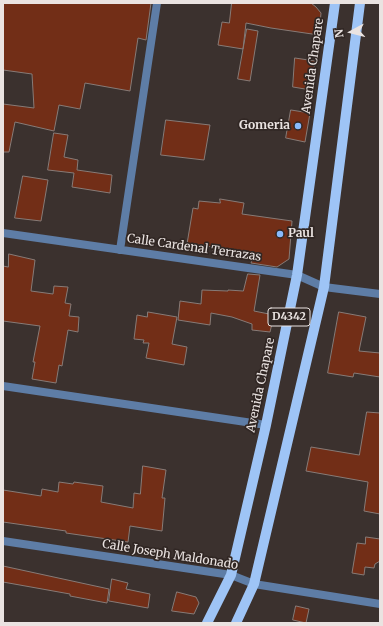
<!DOCTYPE html>
<html>
<head>
<meta charset="utf-8">
<style>
	body { margin:0 }
	#map { position:relative; width:383px; height:626px; overflow:hidden; background:#3b312e; font-family:Merriweather,serif }
	canvas { display:block }
	.frame { position:absolute; inset:0; border:4px solid #eae3e1; pointer-events:none }
	.north { position:absolute; left:331px; top:12px; width:40px; height:40px; -webkit-text-stroke:3px #312724; paint-order:stroke; rotate:263deg; font-size:11px; font-weight:700; line-height:16px; text-align:center; color:#eae3e1 }
	.north::after { content:''; display:block; margin:auto; width:14px; height:18px; background:#eae3e1; clip-path:polygon(50% 0,100% 100%,50% 72%,0 100%) }
</style>
</head>
<body>
<div id="map">
<canvas width="383" height="626"></canvas>
<div class="frame"></div>
<div class="north">N</div>
</div>
<script>
const ctx = document.querySelector('canvas').getContext('2d');
ctx.lineJoin = 'round';
function paint(path, color) { ctx.fillStyle = color; ctx.fill(path, 'evenodd'); }
function stroke(path, color, width, dash) { ctx.strokeStyle = color; ctx.lineWidth = width; ctx.lineCap = dash ? 'butt' : 'round'; ctx.setLineDash(dash || []); ctx.stroke(path); }
function label(font, color, halo, rows, align = 'center') {
  ctx.font = font + ' Merriweather,serif'; ctx.lineWidth = 3.5; ctx.setLineDash([]); ctx.textBaseline = 'middle'; ctx.strokeStyle = halo; ctx.fillStyle = color; for (const [text, x, y, turn = 0] of rows) {
    ctx.save(); ctx.translate(x, y); ctx.rotate((+turn || 0) * Math.PI / 180); ctx.textAlign = isNaN(turn) ? turn : align; if (halo) ctx.strokeText(text, 0, 0); ctx.fillText(text, 0, 0); ctx.restore();
  }
}
const building = new Path2D(`
	M3,3H151L146,40L138,38L130,91L85,83L80,109L59,105L54,131L15,122L9,152H3V104L34,108L32,74L3,70Z
	M232,3H311L316,7L321,13L319,35L271,28L246,23L243,49L218,45L222,22L229,23Z
	M247,29L258,31L250,81L238,79Z
	M295,58L315,61L311,90L293,87Z
	M291,110L310,113L305,142L286,138Z
	M166,120L210,125L204,160L161,155Z
	M54,133L68,135L64,157L78,160L77,170L112,175L110,193L72,187L74,173L48,170Z
	M23,176L48,180L41,221L15,218Z
	M220,199L244,203L242,214L292,221L289,259L277,267L251,263L254,256L213,251L214,247L187,244L193,208L198,209L199,201L220,203Z
	M9,254L35,260L31,291L53,294L54,286L68,287L65,303L71,304L69,316L79,317L78,332L68,330L62,366L59,365L56,383L32,379L35,362H33L40,326L3,321V266L8,267Z
	M248,274L260,275L254,311L274,315L270,332L252,330V324L232,317L211,313L210,325L178,320L180,301L201,304L202,290L228,291V290L243,291Z
	M148,312L177,317L172,344L187,347L184,365L146,358L149,343H143L144,340L134,339L137,315L147,317Z
	M339,312L366,317L359,351L380,353V377L354,373L353,377L328,373Z
	M367,412L380,413V514L364,511L368,482L306,471L311,447L359,455Z
	M143,466L166,470L162,498H165L162,531L130,526L128,542L66,533V531L3,522V490L41,496L42,489L58,492L59,482L73,484L74,482L103,486L101,502L133,508L134,493L140,494Z
	M366,537L380,539V561L375,564L374,568L365,567L364,575L352,573L357,543L365,544Z
	M3,566L109,589L107,603L70,596V594L3,582Z
	M112,579L128,583L126,589L150,594L148,608L109,601Z
	M177,592L196,597L199,603L194,614L172,611Z
	M296,606L309,609L306,623L293,620Z`);
paint(building, '#722e17');
stroke(building, '#877b77', 1);
stroke(new Path2D(`
	M3,233L297,275L324,287L380,294
	M120,250L157,3
	M3,386L266,425
	M3,541L231,575L254,584L380,604`), '#5e7da6', 8);
stroke(new Path2D(`
	M207,623L231,575L266,425L297,275L335,3
	M236,623L254,584L324,287L360,3`), '#9ec4f6', 10);
for (const [x, y, r, color] of [
	[298,126,4,"#89bafc"],
	[280,234,4,"#89bafc"]
]) { const dot = new Path2D(); dot.arc(x, y, r, 0, 2 * Math.PI); ctx.fillStyle = color; ctx.fill(dot); stroke(dot, '#312724', 1.5); }
for (const [x, y, w] of [
	[289,317,42]
]) { const box = new Path2D(); box.roundRect(x - w / 2, y - 9, w, 18, 3); ctx.fillStyle = '#312724'; ctx.fill(box); stroke(box, '#eae3e1', 1); }
label('bold 11px', '#eae3e1', null, [
	["D4342",289,317]
]);
label('12px', '#eae3e1', '#312724', [
	["Avenida Chapare",313,66,-82],
	["Calle Cardenal Terrazas",194,248,8],
	["Avenida Chapare",261,385,-78],
	["Calle Joseph Maldonado",170,555,9]
]);
label('bold 12px', '#eae3e1', '#312724', [
	["Gomeria",290,126],
	["Paul",288,234,"left"]
], 'right');
</script>
</body>
</html>
